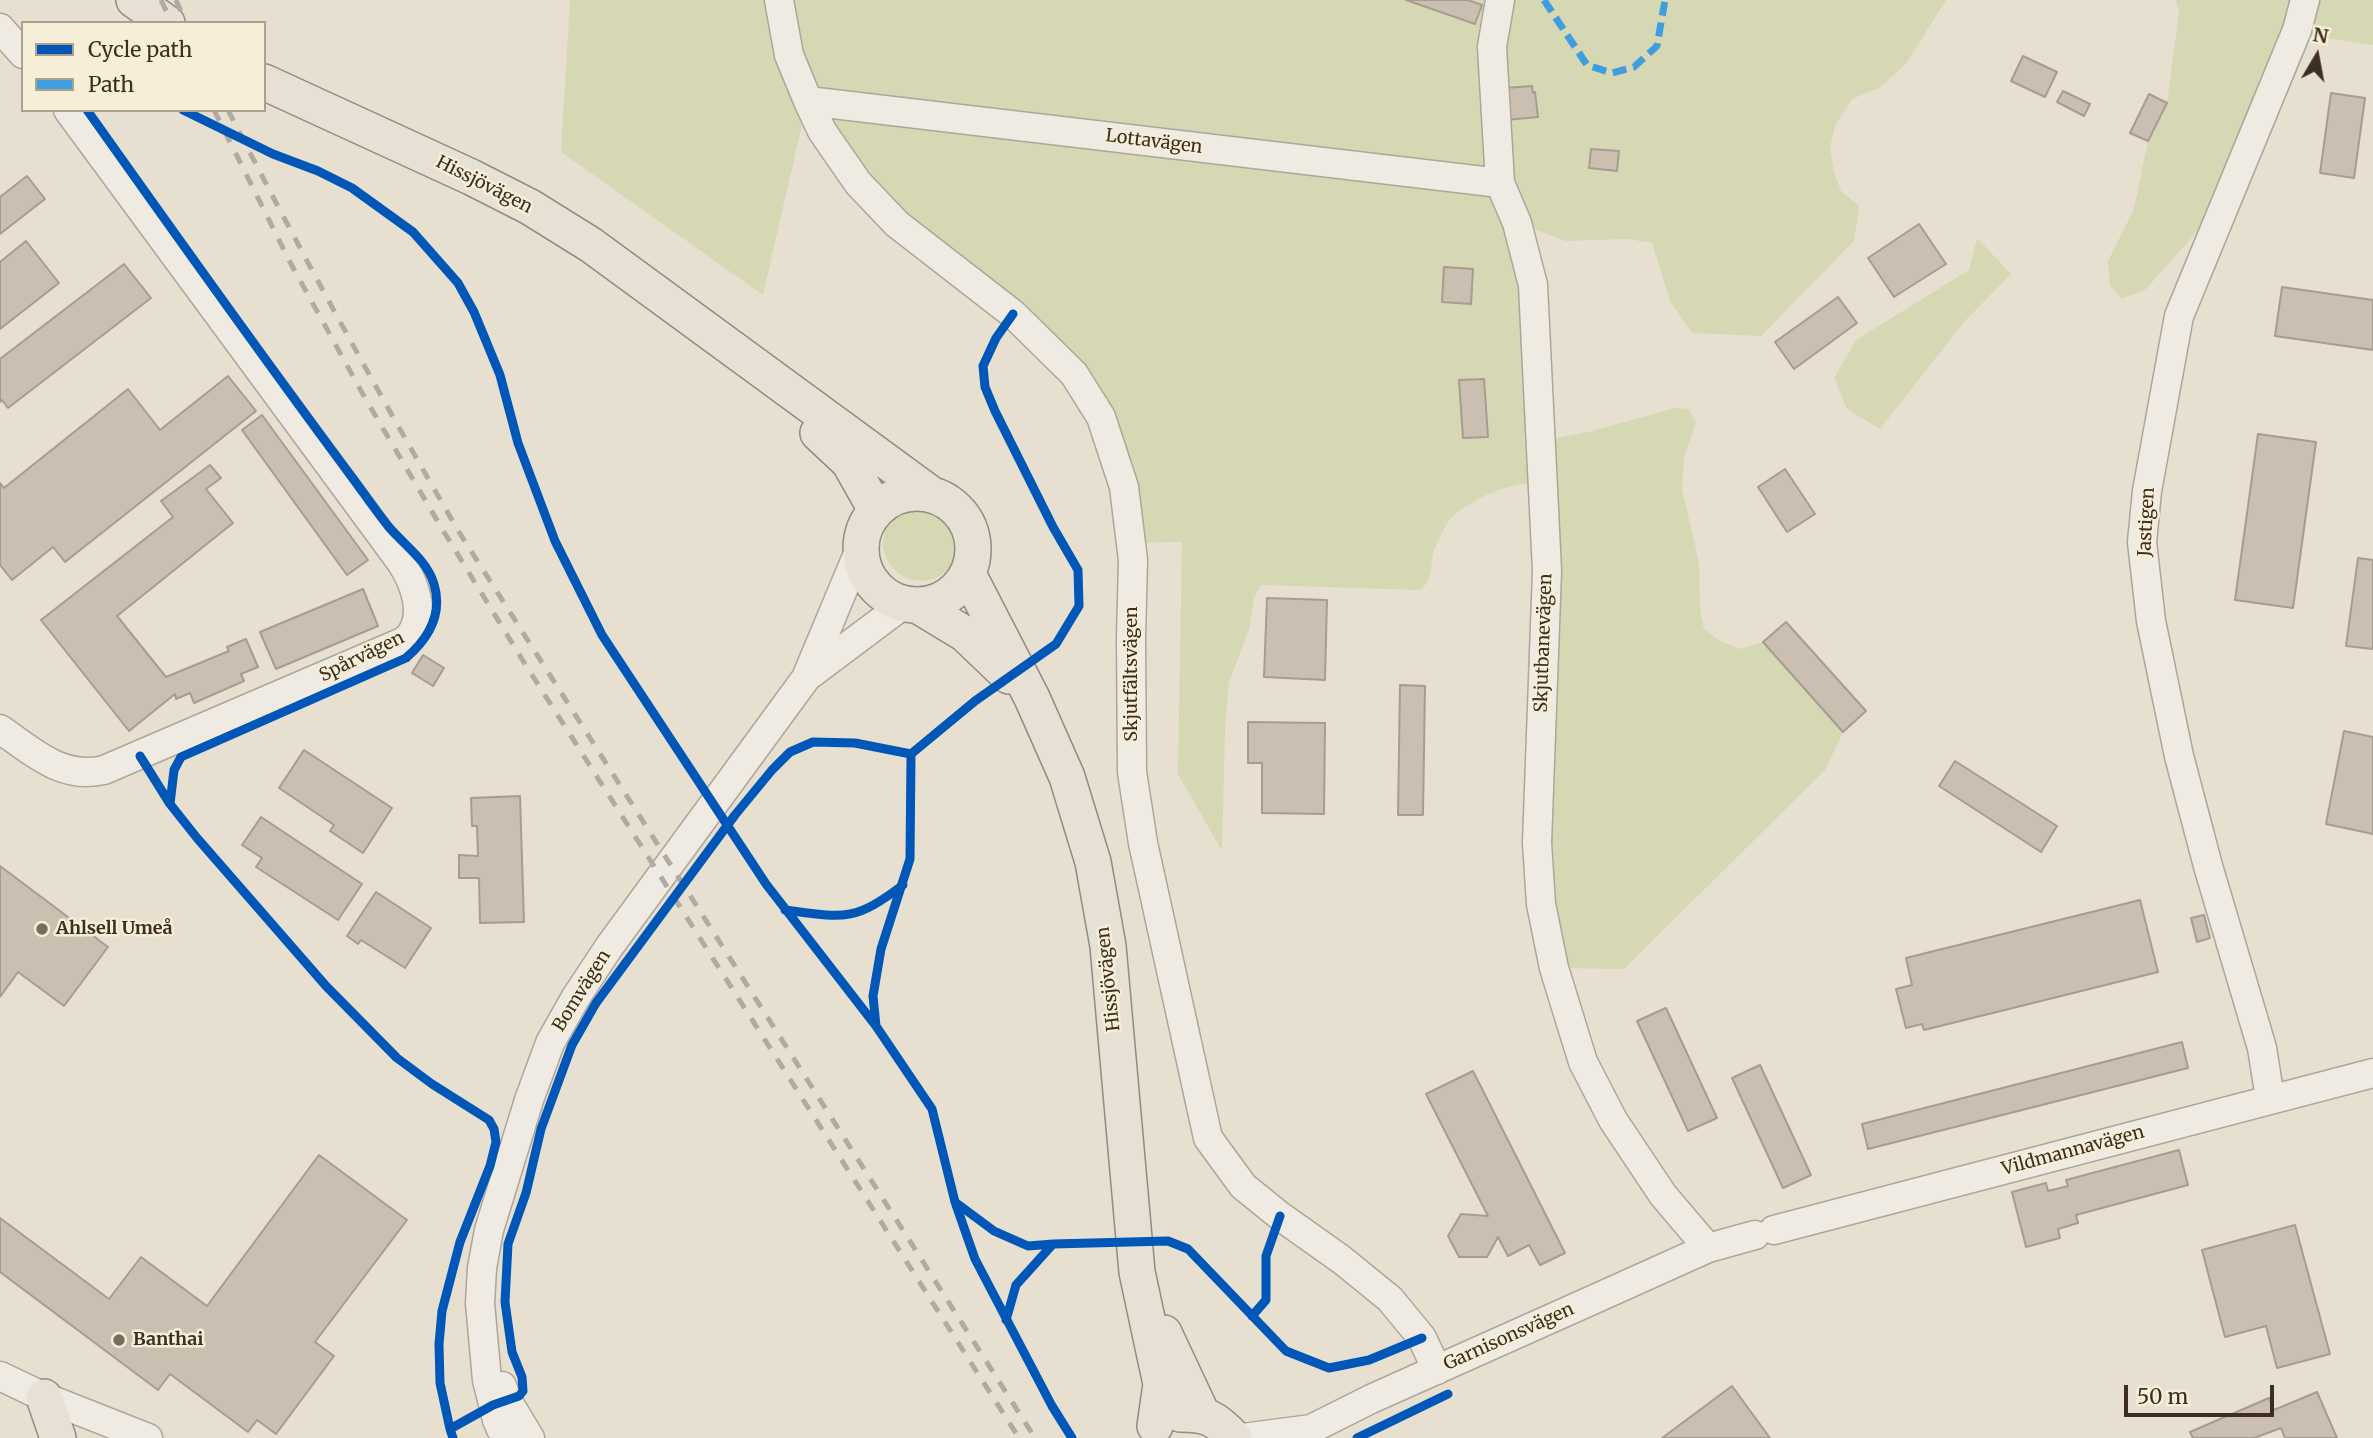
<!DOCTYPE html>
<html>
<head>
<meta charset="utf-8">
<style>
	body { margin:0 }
	#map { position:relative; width:2373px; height:1438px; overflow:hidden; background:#e7e0d1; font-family:Merriweather,serif }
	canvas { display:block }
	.legend { position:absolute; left:21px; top:21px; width:245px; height:91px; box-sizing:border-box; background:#f7eed8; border:2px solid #ada18e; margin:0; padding:9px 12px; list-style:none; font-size:21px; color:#3d2e20 }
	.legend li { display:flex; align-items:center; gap:14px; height:35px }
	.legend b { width:35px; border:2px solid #ada18e }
	.north { position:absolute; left:2282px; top:21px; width:70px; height:70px; -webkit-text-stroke:5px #f7eed8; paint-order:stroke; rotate:10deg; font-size:19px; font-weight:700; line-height:28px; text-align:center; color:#3d2e20 }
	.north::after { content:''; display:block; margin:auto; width:24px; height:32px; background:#3d2e20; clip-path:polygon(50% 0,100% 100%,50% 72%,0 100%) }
	.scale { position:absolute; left:2124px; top:1385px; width:150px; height:32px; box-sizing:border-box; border:4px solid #3d2e20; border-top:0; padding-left:9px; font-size:21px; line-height:24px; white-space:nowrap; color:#3d2e20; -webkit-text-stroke:5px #f7eed8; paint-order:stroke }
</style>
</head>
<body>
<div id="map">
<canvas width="2373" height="1438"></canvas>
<ul class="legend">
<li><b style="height:9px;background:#0057b8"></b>Cycle path</li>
<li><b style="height:9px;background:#3f9de0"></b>Path</li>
</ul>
<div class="north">N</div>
<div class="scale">50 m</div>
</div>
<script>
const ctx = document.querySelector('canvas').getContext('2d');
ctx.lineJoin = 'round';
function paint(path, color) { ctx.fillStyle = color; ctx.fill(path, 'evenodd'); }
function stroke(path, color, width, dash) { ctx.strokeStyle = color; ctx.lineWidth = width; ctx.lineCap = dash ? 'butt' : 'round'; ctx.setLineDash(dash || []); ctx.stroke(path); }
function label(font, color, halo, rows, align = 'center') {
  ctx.font = font + ' Merriweather,serif'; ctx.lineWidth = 5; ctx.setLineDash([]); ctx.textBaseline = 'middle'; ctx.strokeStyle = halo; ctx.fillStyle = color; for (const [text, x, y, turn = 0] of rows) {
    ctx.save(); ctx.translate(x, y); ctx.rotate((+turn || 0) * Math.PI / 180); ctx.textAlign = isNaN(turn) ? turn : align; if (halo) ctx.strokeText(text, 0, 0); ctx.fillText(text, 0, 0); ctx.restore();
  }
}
paint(new Path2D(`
	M570,0H1946L1906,64L1879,88L1852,99L1835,126L1830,148L1834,172L1841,191L1859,206L1854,241L1761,336L1692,333L1670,301L1652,243L1628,239L1566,241L1518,223L1532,443L1588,432L1675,408L1689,409L1696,423L1684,457L1682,489L1699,562L1700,610L1704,629L1720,641L1740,649L1763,642L1843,732L1825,770L1624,969L1554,968L1542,483C1512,481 1475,497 1452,517C1446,523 1440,537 1436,545C1428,562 1436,575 1421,590L1261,585L1254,598L1249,629L1229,682L1225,729L1222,851L1178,774L1182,542L1131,543L1074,374L897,224L807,103L763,295L561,152Z
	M2176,0H2373V45L2299,34L2228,197L2146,289L2122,299L2110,286L2108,261L2134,209L2148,141L2167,103L2179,13Z
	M1977,238L2011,274L1964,322L1880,429L1847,409L1834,378L1856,340L1969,270Z
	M883 543a38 38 0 1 1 76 0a38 38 0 1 1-76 0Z`), '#d6d7b3');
const building = new Path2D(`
	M1406,0H1468L1482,5L1475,24Z
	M2023,56L2057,72L2045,97L2011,81Z
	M1532,86L1533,93L1535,92L1538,117L1506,120L1505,88Z
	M2063,91L2090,104L2084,116L2057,102Z
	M2331,93L2365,98L2354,178L2320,173Z
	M2149,94L2167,103L2148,141L2130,133Z
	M1591,149L1619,151L1617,171L1589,168Z
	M27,176L45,199L0,234V197Z
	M1919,224L1946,264L1894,297L1868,258Z
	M26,241L59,283L0,329V262Z
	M124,264L151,298L8,408L2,400L0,402V359Z
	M1444,267L1473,269L1471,304L1442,302Z
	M2282,287L2373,300V350L2275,336Z
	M1838,297L1857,323L1794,369L1775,342Z
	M228,376L256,411L65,562L53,547L12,580L0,565V483L4,488L128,389L160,430Z
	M1484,379L1488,437L1463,438L1459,380Z
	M262,415L368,560L347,575L242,430Z
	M2258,434L2316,442L2293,608L2235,600Z
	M210,465L221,478L206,489L233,523L117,616L166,677L229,651L227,647L246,639L258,667L241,674L244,681L194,703L190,693L176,699L175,694L129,731L41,620L173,517L161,501Z
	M1785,469L1815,514L1787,532L1758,487Z
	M2358,558L2373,560V649L2346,646Z
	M363,589L378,626L276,669L260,632Z
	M1267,598L1327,600L1325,680L1264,677Z
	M1786,622L1866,711L1843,732L1763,642Z
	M423,655L444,668L433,686L412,673Z
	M1400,685L1425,686L1423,815H1398Z
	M1248,722L1325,723L1324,814L1262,813V763H1248Z
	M2344,731L2373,737V834L2326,824Z
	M304,750L392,808L363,853L330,831L334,825L279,788Z
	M1955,761L2057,826L2041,852L1939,786Z
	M520,796L524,922L480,923L479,878H459V855L478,856L477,826H472L471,798Z
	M261,817L362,884L338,920L256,867L262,858L242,845Z
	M0,866L108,947L64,1006L18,972L0,997Z
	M376,892L431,928L405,968L361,940L358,944L347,936Z
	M2140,900L2158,972L1924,1030L1922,1024L1906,1028L1896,989L1912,985L1906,958Z
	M2204,915L2210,938L2197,942L2191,918Z
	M1666,1008L1717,1118L1688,1131L1637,1021Z
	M2182,1042L2188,1068L1868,1149L1862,1124Z
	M1760,1065L1811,1175L1783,1188L1732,1078Z
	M1473,1071L1565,1253L1540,1265L1529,1245L1508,1256L1498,1237L1487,1257H1459L1448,1236L1461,1214L1488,1216L1426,1094Z
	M2179,1150L2188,1185L2076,1215L2078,1223L2058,1229L2060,1238L2026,1247L2012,1192L2046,1183L2048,1191L2068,1186L2066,1180Z
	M319,1155L407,1220L315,1342L334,1356L276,1434L257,1420L248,1432L170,1374L158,1390L0,1272V1218L109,1299L141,1257L207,1306Z
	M2295,1225L2330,1354L2277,1368L2266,1326L2225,1337L2202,1250Z
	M1732,1386L1770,1438H1662Z
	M2317,1392L2337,1438H2285L2281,1428L2254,1438H2193L2190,1432L2269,1398L2274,1410Z`);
paint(building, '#cbbfb2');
stroke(building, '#a89c90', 2);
const minor = new Path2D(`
	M779,0L789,55L808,101L822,131L858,183L897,224L1013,314L1074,374L1101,417L1124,487L1133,560L1131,638L1132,772L1143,843L1208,1138L1243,1186L1280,1216L1342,1260L1390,1299L1422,1338L1437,1370
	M1500,0L1492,47L1500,183L1517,223L1533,285L1547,571L1537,843L1541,904L1554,968L1583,1062L1613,1120L1663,1195L1708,1248
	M0,28L23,54
	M808,101L1500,183
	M808,676L904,604
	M0,729C33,752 62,780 104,770L393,646C398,644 405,641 408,638C428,616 414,582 401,562L68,110
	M2270,1098L2262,1048L2208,866L2179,756L2151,621L2142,542L2147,491L2179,316L2297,30L2305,0
	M1774,1230L2373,1073
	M0,1376L44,1397L148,1438
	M502,1386L507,1400L530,1438
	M505,1438L497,1420L487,1380L480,1303L482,1268L489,1230L529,1100L550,1043L576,997L609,947L806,678L860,549
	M1243,1438L1311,1429
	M1299,1438L1311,1429L1371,1399L1588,1302L1708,1248L1755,1235`);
const major = new Path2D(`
	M134,0L167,23
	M264,82L471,177L530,207L591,245L931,494
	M818,433L849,462L876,510
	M861 549a56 56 0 1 1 112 0a56 56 0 1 1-112 0Z
	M968,574L1032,698L1067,777L1093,862L1108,946L1137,1272L1161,1384L1155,1426
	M917,605L965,634L1009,676
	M1164,1333L1202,1414
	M44,1397L58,1438
	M1180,1414C1208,1414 1215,1418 1234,1438`);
stroke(minor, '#ada599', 31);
stroke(major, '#928b80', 38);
stroke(minor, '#efebe3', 28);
stroke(major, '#e6e1d4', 35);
stroke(new Path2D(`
	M161,0L172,23
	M176,0L186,23
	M214,110L291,264L365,398L444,532L525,664L1019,1438
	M228,110C301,253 378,393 459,532L1035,1438`), '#afaaa2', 5, [12, 12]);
stroke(new Path2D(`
	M1544,0L1587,65L1612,73L1634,67L1657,46L1665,0`), '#3f9de0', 7, [14, 7]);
stroke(new Path2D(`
	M87,110C175,234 263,358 354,480C365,495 376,511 388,526C404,545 427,560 434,584C443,614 428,639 406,658L181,757L174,770L170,804
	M183,110L273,154L318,171L352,188L413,232L458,283L474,312L500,375L518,443L555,541L602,635L766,884L876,1026L932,1109L955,1202L975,1259L1052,1406L1072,1438
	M140,756L170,804L197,838L326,986L397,1058L432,1084L489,1120L494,1129L496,1142L490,1166L460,1242L442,1311L439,1344L440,1383L450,1429
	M785,910C844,918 854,922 903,885
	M876,1026L873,996L881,949L910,859L911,754L975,701L1056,644L1079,606L1078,570L1053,527L995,411L985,387L983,366L996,338L1013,314
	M955,1202L994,1231L1028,1246L1053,1244
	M1252,1316L1266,1300V1256L1280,1216
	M1006,1320L1016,1285L1053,1244L1168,1241L1188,1249L1286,1351L1329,1368L1369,1360L1422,1338
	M453,1438L450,1429L493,1405L519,1396L523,1391L522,1377L512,1352L505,1302L508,1244L526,1193L541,1129L572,1045L596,1003L735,815L772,770L790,752L813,742L855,743L911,754
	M1357,1438L1448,1394`), '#0057b8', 9);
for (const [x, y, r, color] of [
	[42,929,7,"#786c5e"],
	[119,1340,7,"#786c5e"]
]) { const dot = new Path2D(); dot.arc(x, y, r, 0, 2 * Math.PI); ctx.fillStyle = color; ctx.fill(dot); stroke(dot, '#f7eed8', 2.5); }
label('18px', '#3d2e20', '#f7eed8', [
	["Lottavägen",1154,142,7],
	["Hissjövägen",484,185,27],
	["Jastigen",2147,522,-87],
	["Skjutbanevägen",1544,643,-88],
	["Spårvägen",362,657,-26],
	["Skjutfältsvägen",1132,674,-90],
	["Hissjövägen",1109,979,-96],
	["Bomvägen",582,991,-58],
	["Vildmannavägen",2073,1151,-15],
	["Garnisonsvägen",1509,1337,-24]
]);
label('bold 18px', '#3d2e20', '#f7eed8', [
	["Ahlsell Umeå",56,929],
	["Banthai",133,1340]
], 'left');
</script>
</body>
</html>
